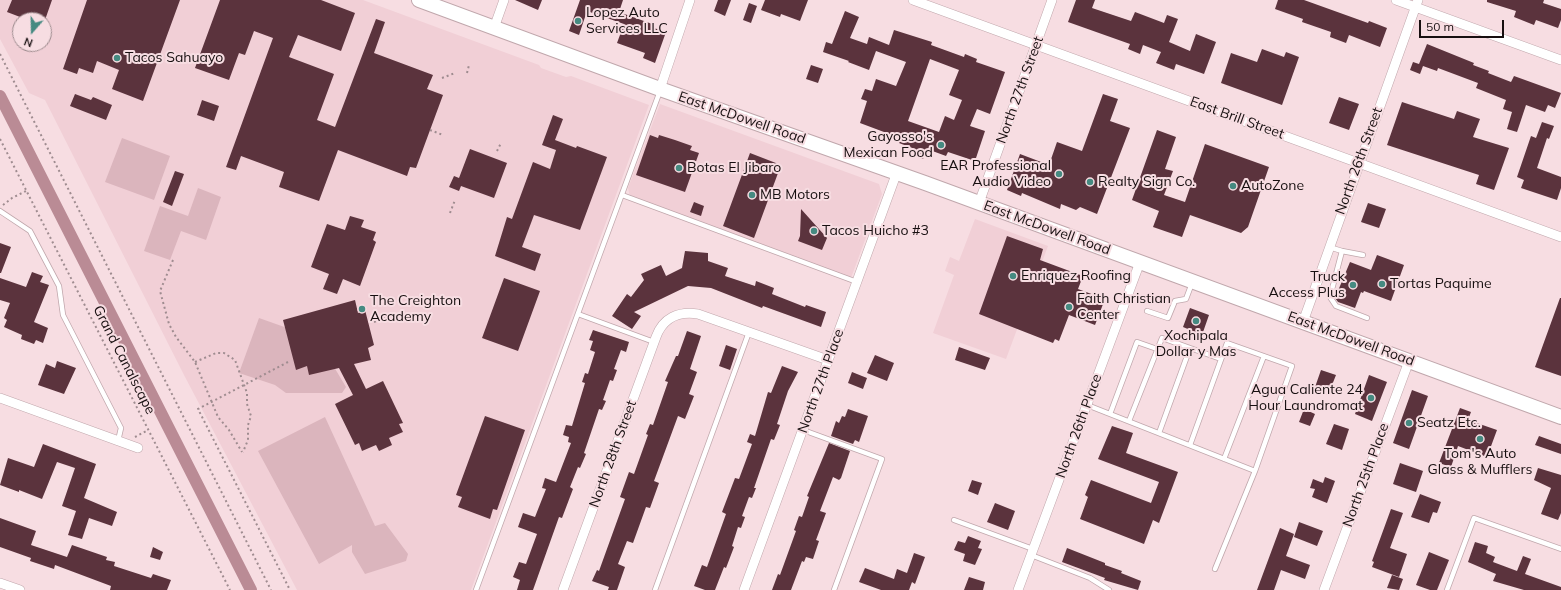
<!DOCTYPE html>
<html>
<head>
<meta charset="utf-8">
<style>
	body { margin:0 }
	#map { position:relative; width:1561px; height:590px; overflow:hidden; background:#f7dde2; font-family:Mulish,sans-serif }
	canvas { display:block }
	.north { position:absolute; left:12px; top:12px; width:40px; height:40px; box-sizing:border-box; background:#f7dde2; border:1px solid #9d8b8e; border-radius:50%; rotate:200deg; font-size:11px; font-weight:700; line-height:16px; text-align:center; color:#170f10 }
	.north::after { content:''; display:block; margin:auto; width:14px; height:18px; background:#458a81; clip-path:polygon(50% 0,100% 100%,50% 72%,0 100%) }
	.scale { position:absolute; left:1419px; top:20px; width:85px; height:18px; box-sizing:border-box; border:2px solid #170f10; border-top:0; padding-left:5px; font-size:12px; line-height:14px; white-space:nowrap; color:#170f10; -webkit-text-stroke:3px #f7dde2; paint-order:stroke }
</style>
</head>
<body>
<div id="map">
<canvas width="1561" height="590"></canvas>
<div class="north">N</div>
<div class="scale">50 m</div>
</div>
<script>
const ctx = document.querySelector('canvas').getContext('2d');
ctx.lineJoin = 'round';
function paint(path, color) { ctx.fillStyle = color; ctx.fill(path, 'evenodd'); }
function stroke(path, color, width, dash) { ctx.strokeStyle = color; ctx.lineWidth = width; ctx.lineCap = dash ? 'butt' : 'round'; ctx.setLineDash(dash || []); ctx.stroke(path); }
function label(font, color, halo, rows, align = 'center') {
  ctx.font = font + ' Mulish,sans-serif'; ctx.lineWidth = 4; ctx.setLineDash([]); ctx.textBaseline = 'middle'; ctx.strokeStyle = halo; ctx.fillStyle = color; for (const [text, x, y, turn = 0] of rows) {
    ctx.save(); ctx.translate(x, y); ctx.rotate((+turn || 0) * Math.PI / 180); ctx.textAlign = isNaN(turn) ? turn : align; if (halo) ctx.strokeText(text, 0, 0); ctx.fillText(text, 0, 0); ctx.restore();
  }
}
paint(new Path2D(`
	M0,0H363L539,65L541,68L566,77L571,76L649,105L471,590H297L184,375L45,100L29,93L0,39ZM20,20H44V44H20Z
	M660,104L879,184L882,194L851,278L630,197L628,188Z
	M975,219L1048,246L1006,359L933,333L954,275L945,271L950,257L959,261Z`), '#f1cfd6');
paint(new Path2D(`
	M122,138L170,156L154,200L105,182Z
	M198,188L221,197L206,240L181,231L170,260L144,251L160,206L188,216Z
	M259,318L307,335L328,357L346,387L342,393H286L275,385L239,373Z
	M325,417L375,526L385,523L408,554L406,561L365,574L352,552V545L319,564L258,451Z`), '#dbb5bd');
stroke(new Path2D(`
	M0,96L251,590`), '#ba8b95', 12);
paint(new Path2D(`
	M12,0H52L45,20H28L7,12Z
	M87,0H180L143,101L112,89L119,70L97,61L93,73L79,68L77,74L63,69Z
	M220,0H321L355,13L341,51L298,35L289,57L334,74L317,120L335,127L376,19L385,22L374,53L433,75L427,89L443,95L416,168L410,167L407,176L338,150L319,201L279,187L284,172L241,156L236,170L226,167L273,38L254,31L245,55L239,53L229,80L195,68Z
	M515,0H542L538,10Z
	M580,0H623L619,12L655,25L654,28L666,32L655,63L643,58L645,53L617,43L624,24L587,11L579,35L569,31Z
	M718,0H731L725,16L714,11Z
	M765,0H808L800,21L781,14L780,17L761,10Z
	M1076,0H1095L1092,8L1131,21L1135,12L1164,23L1167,15L1178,19L1169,42L1190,51L1196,34L1216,42L1204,74L1176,64L1174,70L1156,63L1161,52L1143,45L1140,54L1128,49L1130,44L1068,22Z
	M1278,0H1304L1368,23L1369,21L1387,28L1380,47L1349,35L1346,43L1330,37L1331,32L1302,22L1303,19L1275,9Z
	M1487,0H1544L1543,3L1561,9V20L1558,28L1536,20L1534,25L1514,17L1516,11L1487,2Z
	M749,3L757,6L751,23L743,20Z
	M845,11L859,17L850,38L867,44L869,37L889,45L894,30L932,42L931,45L964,57L965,54L977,59L976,62L1005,72L990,114L977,109L970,126L985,131L975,161L948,152L946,156L927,149L923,159L913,155L915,149L899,143L900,138L860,123L867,101L861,99L865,89L872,91L876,79L896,86L906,62L876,51L869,70L848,62L849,61L823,52L826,42L832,44ZM930,59L959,70L949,95L962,100L954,120L945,116L939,132L908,121Z
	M1427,44L1474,63L1473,65L1489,71L1488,73L1511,82L1514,76L1561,93L1555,108L1548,105L1545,112L1526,105L1517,132L1507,129L1512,112L1503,109L1506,100L1476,88L1478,83L1438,68L1437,71L1423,66L1420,74L1410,70L1413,62L1419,64Z
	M1262,49L1284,57L1286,52L1299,57L1282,105L1221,83L1231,53L1257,62Z
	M811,65L823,69L818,83L806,79Z
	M75,94L91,100L93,97L112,105L106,120L70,106Z
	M1103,94L1118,99L1110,121L1130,128L1097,214L1080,207L1076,210L1061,204L1060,209L1022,193L1021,196L1007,190L1020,154L1049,165L1057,142L1082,151Z
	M1339,97L1359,104L1349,130L1329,123Z
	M202,100L219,106L214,121L197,115Z
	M1402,102L1454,119L1457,111L1480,119L1473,137L1509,148L1494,190L1476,184L1479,175L1387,145Z
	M553,115L563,119L555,140L576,148L577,146L607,157L580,230L534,215L522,247L541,254L535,271L495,256L507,217L512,219L533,162L550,169L556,150L542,145Z
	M1542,122L1554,126L1549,139L1547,138L1537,168L1561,177V188L1557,200L1521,188L1524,180L1517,177L1531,136L1536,138Z
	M1157,130L1176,137L1165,169L1173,171L1164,195L1185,202L1205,144L1269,167L1248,227L1241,233L1190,215L1182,237L1153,227L1159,211L1132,200Z
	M650,135L658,138L659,135L675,140L692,146L690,150L699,153L685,192L636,175Z
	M470,149L507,163L494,198L461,186L459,191L449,187L454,176L459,178Z
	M750,153L781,165L754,238L723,226Z
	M175,171L184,174L172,206L163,202Z
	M694,202L704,206L701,216L690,212Z
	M1368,203L1386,209L1379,228L1361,222Z
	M801,209L827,238L822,250L798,241L800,236Z
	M350,216L364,220L361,227L376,232L373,240L376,242L360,286L343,279L337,294L323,289L329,274L311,267L327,224L345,230Z
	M1007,236L1043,249L1040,260L1083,276L1078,289L1105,299L1095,325L1069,315L1059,341L1055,339L1053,343L979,314Z
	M0,243L11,247L1,273H0Z
	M685,251L708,253V261L728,268L725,276L755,286L756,281L774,288L772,294L805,307L806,305L826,312L821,327L763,306L762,308L711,288L688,286L634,312L641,316L632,329L612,316L627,294L631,297L644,280L641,274L661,265L666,276L682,268Z
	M1377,255L1404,265L1391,301L1364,291L1363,293L1361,292L1355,308L1338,302L1335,298L1350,262L1371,270Z
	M32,272L43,276L40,282L49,285L34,322L48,328L43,343L36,340L34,344L21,339L22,335L4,327L7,320L4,318L10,303L0,300V278L26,287Z
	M504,278L540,291L518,351L482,338Z
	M1560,298H1561V376L1535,367Z
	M355,300L358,313L365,310L374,345L368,348L371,360L354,364L366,389L383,381L403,423L399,424L403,432L389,438L392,445L379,451L376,445L362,451L359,443L355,445L335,404L353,395L339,368L309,375L307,366L296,370L283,320Z
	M1190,308L1209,315L1202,335L1183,327Z
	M593,330L629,342L626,352L621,350L614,369L617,370L613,381L610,380L603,400L606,401L602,410L599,409L584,453L586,454L580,468L578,467L570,487L573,489L562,518L559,517L533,590H517L520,580L513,577L519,562L526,564L537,534L518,527L523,513L535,517L546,489L542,488L545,478L556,482L571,443L568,442L569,437L563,435L566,425L572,426L585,383L582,382L585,373L588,374L595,352L590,350L593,341L589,340Z
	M687,331L701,336L690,369L697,372L689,394L694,396L685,419L678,416L654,481L659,483L650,508L646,507L633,543L627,541L618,564L625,567L617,590H608L609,587L592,581L597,570L599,571L625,499L620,497L629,472L634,474L648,435L646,434L650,424L653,425L668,382L665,381L672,365L676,356H678Z
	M726,345L737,349L730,370L719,366Z
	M959,347L990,358L985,370L955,360Z
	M875,355L894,363L887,381L867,373Z
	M57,361L76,368L64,394L38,385L46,364L55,368Z
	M782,366L798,372L788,391L777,424L780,425L774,440L771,439L754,488H756L752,498L749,497L742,516L745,517L741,528L738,527L732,546L734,547L726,568L724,567L715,590H705L694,586L702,565L707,567L726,514L722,512L735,478L739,479L752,444L747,442L750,434L755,436L768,392L771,393Z
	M1321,370L1336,375L1328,395L1314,390Z
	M852,372L867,378L863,389L848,383Z
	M1369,375L1387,382L1372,421L1355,414Z
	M1412,390L1428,396L1409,449L1393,443Z
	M1460,408L1471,412L1468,420L1497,430L1487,457L1458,446L1451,467L1439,463Z
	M848,409L868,416L859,442L855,440L853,444L831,436L836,421L839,423L842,416L845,417Z
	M1304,409L1315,414L1310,426L1299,422Z
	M485,416L525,430L497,510L493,509L490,519L458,507L462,497L456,495Z
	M1334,424L1349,429L1342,450L1326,444Z
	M1112,426L1133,433L1126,453L1178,472L1159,523L1153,520L1144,544L1080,519L1088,497L1085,495L1091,480L1151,503L1159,482L1098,459Z
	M1539,436L1561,444V454L1535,445Z
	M829,443L850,451L841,478L839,480L833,477L820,511L826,513L816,540L819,541L813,559L806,557L804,562L802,561L791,590H772L778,574L780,575L796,531L794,530L799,516L802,517L809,497L807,496Z
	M43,444L96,464L84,498L117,512L112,526L89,518L82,539L68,535L76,511L62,506L75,468L57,462L42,499L19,490V492L0,485L8,458L34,467Z
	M1400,463L1423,471L1416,492L1393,484Z
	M1538,468L1561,475V513L1558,520L1541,514L1551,488L1534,480Z
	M1325,477L1335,481L1327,503L1312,497L1315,489L1310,488L1313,479L1323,483Z
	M972,480L982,483L978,495L968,491Z
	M1420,494L1441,502L1437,513L1433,512L1429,523L1411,517Z
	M995,503L1015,511L1008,530L987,522Z
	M1391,509L1403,513L1390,548L1407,554L1399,577L1372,567L1374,562L1372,561Z
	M0,518L36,531L31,545L67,557L72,545L107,557L106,560L115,562L114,566L151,578L153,574L171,580L167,590H110L111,586L55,565L54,569L30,561L31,558L0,547Z
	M1299,522L1323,531L1317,546L1294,537Z
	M1280,528L1294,534L1286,556L1310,565L1305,579L1281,570L1274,590H1257Z
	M968,536L981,541L978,548L982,549L975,565L963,561L965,554L954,550L958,541L965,543Z
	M1475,542L1488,546L1486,553L1495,557L1493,562L1517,571L1523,556L1531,559L1525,574L1561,587V590H1524L1493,581L1496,574L1468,562Z
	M153,547L163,552L160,560L150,557Z
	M1067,548L1105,563V565L1122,571L1121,573L1141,581L1138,590L1104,580L1105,578L1062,562Z
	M1429,552L1449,560L1437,590H1430L1416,585Z
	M914,553L925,557L915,584L912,582L909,590H881L859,582L865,568L894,579L897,569L907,573Z
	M1392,575L1403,579L1399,590L1387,588Z
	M969,577L985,582L983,590H964Z`), '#5b333d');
const lane = new Path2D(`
	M622,195L857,282
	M0,211L30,231L59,286L63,315L121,428L118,441
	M1329,247L1342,251
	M1363,255L1342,251L1330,297L1336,306L1367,318
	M1147,311L1168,318L1175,301L1186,299L1192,283
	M578,314L654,342
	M1190,348L1221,359
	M1087,405L1255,471L1292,366L1227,343L1190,445
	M1110,414L1137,342L1157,349
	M1129,421L1162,338L1190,348L1159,433
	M803,430L882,459L834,590
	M1224,459L1264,356
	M954,520L1033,549
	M1031,555L1090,578L1109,590
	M1215,569L1255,471
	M476,590L660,91
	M655,590L749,332
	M1447,590L1474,518L1561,549`);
const street = new Path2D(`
	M913,0L1561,237
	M1396,0L1561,60
	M494,28L504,0
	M660,89L690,0
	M979,203L1052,0
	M1303,322L1418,0
	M0,398L138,448
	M0,583L20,590
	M563,590L656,337C663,318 678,311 698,314L828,360
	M744,590L897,172
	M1018,590L1140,262
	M1324,590L1409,361`);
const primary = new Path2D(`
	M419,0L660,89L925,183L1561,417`);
stroke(lane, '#c0a7ac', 6);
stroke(street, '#c0a7ac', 10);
stroke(primary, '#c0a7ac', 16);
stroke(new Path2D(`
	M0,54L271,590
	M467,73L469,65
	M442,78L455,73
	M430,130L443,135
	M0,139L230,590
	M497,151L501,143
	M3,205L12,198L26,191
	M450,213L455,200
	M173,260L160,291L169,324L176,337L195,362L218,417L229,430L242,452
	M374,322L395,315
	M195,362L216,353H224L235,360L247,393V404L251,416L248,425V440L243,452
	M288,362L198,409L290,590
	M135,437L148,430`), '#9f8c90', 2, [2, 3]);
stroke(lane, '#fff', 4.5);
stroke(street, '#fff', 9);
stroke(primary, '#fff', 14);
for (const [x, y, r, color] of [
	[578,21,4,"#458a81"],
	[117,58,4,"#458a81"],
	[941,145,4,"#458a81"],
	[679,168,4,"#458a81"],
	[1059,174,4,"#458a81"],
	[1090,182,4,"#458a81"],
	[1233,186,4,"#458a81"],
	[752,195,4,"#458a81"],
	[814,231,4,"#458a81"],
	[1013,276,4,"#458a81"],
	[1382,284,4,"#458a81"],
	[1353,285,4,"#458a81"],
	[1069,307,4,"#458a81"],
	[362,309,4,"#458a81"],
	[1196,321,4,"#458a81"],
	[1371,398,4,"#458a81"],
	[1409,423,4,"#458a81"],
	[1480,439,4,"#458a81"]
]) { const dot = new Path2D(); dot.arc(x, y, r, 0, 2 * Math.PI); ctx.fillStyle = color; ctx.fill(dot); stroke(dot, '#f7dde2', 1.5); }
label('14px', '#170f10', '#f7dde2', [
	["Lopez Auto",586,13],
	["Services LLC",586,29],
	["Tacos Sahuayo",125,58],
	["Gayosso's",933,137,"right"],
	["Mexican Food",933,153,"right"],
	["EAR Professional",1051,166,"right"],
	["Audio Video",1051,182,"right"],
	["Botas El Jibaro",687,168],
	["Realty Sign Co.",1098,182],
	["AutoZone",1241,186],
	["MB Motors",760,195],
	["Tacos Huicho #3",822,231],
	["Enriquez Roofing",1021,276],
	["Truck",1345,277,"right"],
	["Access Plus",1345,293,"right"],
	["Tortas Paquime",1390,284],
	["Faith Christian",1077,299],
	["Center",1077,315],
	["The Creighton",370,301],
	["Academy",370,317],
	["Xochipala",1196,336,"center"],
	["Dollar y Mas",1196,352,"center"],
	["Agua Caliente 24",1363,390,"right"],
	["Hour Laundromat",1363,406,"right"],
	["Seatz Etc.",1417,423],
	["Tom's Auto",1480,454,"center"],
	["Glass & Mufflers",1480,470,"center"]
], 'left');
label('14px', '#170f10', '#f7dde2', [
	["North 27th Street",1020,90,-70],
	["East McDowell Road",742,118,19],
	["East Brill Street",1237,118,20],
	["North 26th Street",1359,161,-70],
	["East McDowell Road",1047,228,20],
	["East McDowell Road",1351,339,20],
	["Grand Canalscape",124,360,63],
	["North 27th Place",821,381,-70],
	["North 26th Place",1079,426,-70],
	["North 28th Street",613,454,-70],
	["North 25th Place",1366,475,-70]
]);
</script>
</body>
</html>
